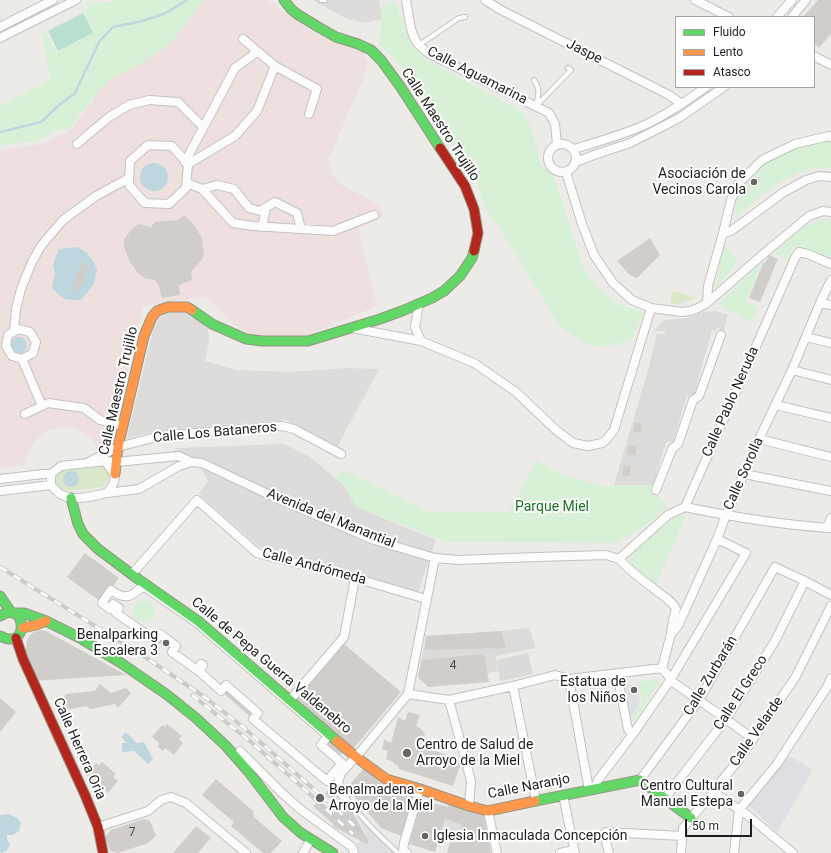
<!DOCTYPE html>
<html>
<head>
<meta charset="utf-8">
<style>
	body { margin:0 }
	#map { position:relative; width:831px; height:853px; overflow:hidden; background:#edebe8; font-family:Roboto,sans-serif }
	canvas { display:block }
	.legend { position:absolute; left:675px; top:16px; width:140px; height:72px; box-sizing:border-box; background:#fff; border:1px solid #a5a5a5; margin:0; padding:5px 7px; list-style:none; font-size:12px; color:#1f1f1f }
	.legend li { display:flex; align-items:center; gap:8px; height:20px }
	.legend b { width:20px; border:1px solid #a5a5a5 }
	.scale { position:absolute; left:685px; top:819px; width:67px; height:18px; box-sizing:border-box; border:2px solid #1f1f1f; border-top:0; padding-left:5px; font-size:12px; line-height:14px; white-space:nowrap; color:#1f1f1f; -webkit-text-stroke:3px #fff; paint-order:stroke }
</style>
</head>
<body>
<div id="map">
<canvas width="831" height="853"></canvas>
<ul class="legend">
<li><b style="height:5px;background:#63d668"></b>Fluido</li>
<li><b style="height:5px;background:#ff974d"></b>Lento</li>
<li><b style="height:5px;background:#b3261e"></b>Atasco</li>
</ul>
<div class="scale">50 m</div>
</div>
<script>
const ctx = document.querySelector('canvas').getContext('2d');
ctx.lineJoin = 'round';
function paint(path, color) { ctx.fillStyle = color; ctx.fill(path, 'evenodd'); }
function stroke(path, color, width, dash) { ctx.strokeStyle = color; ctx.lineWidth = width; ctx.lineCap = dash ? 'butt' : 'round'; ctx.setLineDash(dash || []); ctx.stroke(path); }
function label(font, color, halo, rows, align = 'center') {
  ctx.font = font + ' Roboto,sans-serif'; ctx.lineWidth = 4; ctx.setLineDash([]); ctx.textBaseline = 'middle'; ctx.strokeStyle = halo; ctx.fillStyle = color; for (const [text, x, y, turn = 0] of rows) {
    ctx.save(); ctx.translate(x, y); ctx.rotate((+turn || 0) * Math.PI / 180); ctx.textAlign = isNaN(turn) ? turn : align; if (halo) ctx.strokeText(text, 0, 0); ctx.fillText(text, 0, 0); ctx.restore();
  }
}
paint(new Path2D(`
	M717,311L728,315L724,330H719L720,328L717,327L716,331L712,330L694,395L690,394V396L687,395L673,442H666L653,485H614L649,367L657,334H664L666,331L687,332L700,323L703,312Z
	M529,628L536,648L496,656L498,671L428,687L418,677L426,636L501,631Z`), '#dcdbd9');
paint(new Path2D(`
	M204,0H267L313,32L344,46L362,52L368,63L362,82L328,160L333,176L343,186L359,194L380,206L384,216L358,229L377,306L297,339L253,336L235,325L206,297L143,306L112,439L97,447L90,437L74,428L60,427L46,431L36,440L28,453L24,466L0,468V150L42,144L71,130L94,99L113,54L147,60L169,45Z`), '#eee0de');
paint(new Path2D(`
	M528,653L533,674L500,681L497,660Z`), '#dbdad9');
paint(new Path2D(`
	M673,291L696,298L676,305L670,302Z
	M100,465C111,470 112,480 102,487L64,491L61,490L55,481L57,473L63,469Z`), '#dae7c9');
paint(new Path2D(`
	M114,0H204L169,45L147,60L111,79L96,94L69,129L55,130L37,140L0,146V106L51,80L41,32L45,30L56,53L93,33L82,12L88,8L86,2L88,1C97,5 106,4 114,0Z
	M395,1L411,44L424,58L525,114L536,143L540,164L554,176L582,265L597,287L619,305L644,312L631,340C623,342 612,346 604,347C586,348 571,335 559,325L495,221L488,216L475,178L401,68L394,59L379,44L382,19L380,6Z
	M828,140L831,141V168L807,169L775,185L736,217V202L742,186L764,164L798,147Z
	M823,218L831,220V259L803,246L793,248L787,260L773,253L805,226Z
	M723,245L738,262L716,288Z
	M762,261L746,302L758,308L751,321L718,305Z
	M537,460L556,472L606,487H611L614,485H653L658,493L659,497L668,507L640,529L615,543L447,542L357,507L342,484L335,478L343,470L428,512H509Z
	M687,513L656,585L640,573L628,560C635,548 662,525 675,518C679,516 683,515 687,513Z
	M133 611a11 11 0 1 1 22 0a11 11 0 1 1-22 0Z
	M657,679L660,681L659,683L636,718L633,722H632L631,716L637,710L642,701L638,682Z`), '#d8f0d8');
paint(new Path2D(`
	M83,13L93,33L58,51L48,31Z`), '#b7e0cf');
paint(new Path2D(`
	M314,0H379L382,19L365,23L348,19L315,2Z
	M184,312L194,317L208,329L209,342L205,361L237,370L290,372L346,368L379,369L337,447L286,420L158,431L127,438L153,330L159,318L168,313Z
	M703,312L700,323L687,332L653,331L665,320L688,318Z
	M284,444L309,456L342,484L357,507L436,540L418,593L259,547L199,494L208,481L198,463L180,461L171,453L177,448Z`), '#dddcdb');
paint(new Path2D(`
	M637,684L640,702L636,710L631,715V724L621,695L627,694L626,686Z
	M789,756L792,757L813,770L777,832L748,805L763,789L779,767Z
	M358,817L395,853H353L358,844L366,833Z
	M445,819L462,825L456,843L439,838Z`), '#dfdee2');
paint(new Path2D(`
	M140 177a14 14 0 1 1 28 0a14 14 0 1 1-28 0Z
	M77,247L87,253L94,262L97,270L94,284L81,300C66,300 62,300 52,288L55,273L53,265L58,250L67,248Z
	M11 345a8 8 0 1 1 16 0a8 8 0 1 1-16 0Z
	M63 479a8 8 0 1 1 16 0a8 8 0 1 1-16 0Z
	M126,732L137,743L144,742L153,759L148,764L134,751L122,752V743H126L121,737Z
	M9,814L17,818L21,823L19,831L13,835H7V839L10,845L7,850L2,853L0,852V815Z`), '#bed7de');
stroke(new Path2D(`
	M0,132L41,122L58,106L75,93L99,42L113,27L138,22L164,14L187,0`), '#bed7de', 2.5);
paint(new Path2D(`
	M818,0H831V34L819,48L814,43V17H803Z
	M755,176L760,180L753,188L749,183Z
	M184,215L194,225L202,238L204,256L199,263L191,272L192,280L179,285L180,295L162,298L159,286L155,280L145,278L138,273L130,262L124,247V239L132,229L138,224L151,227L155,222L178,220Z
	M650,238L660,255L637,278L630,275L626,271L617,261Z
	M769,255L778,259L760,302L749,298L763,263H765Z
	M82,262L88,265L80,288L73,293V285Z
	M635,423H642L641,432H633Z
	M629,445L637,446L635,455L627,454Z
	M624,466H631L629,476L622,475Z
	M521,498L526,500L523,509L518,507Z
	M85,553L119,578L101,602L67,577Z
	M40,630L46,631L126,675L32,681L25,655L27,640L32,633Z
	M501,631L506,648L425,650L426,636Z
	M160,634L176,646L172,652L155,640Z
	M344,644L401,692L353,749L297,698Z
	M484,654L489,682L428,687L418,677L422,660Z
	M100,684L111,693L126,688L131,693L118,708L115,704L91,709L86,706L62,711L57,706L66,694L95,691Z
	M226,685L258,713L253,719L221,691Z
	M0,698L16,712L0,732Z
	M408,712L420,715L416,726L420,728L425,734L421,746L462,760L453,786L399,769L398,766L393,763L394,762L386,759L388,751L382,749L384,740L391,743L398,717L405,721Z
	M167,724L182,736L179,739L183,743L174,755L165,748L163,751L158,747L159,743L152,737L162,725L165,727Z
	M328,736L345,750L337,759L321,745Z
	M102,762L116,774L113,777L118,781L108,793L100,786L97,788L93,785V781L86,775L96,763L99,765Z
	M364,768L384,785L416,794L404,837L381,828L347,788Z
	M216,779L253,811L254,817L282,841L271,853H263L231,826L234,822L202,795Z
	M328,790L342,804L343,803L349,809L350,807L369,842L367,844L332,826L334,825L313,806L317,803L331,816L339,807L325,794Z
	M422,800L448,807L449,805L483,815L484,817L491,853H447L450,842L456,843L462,825L445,819L435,852L409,844Z
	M143,819L150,821L156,836L148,843L118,853L110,851L105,837L111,830Z
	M196,826L211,838L198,853H173Z`), '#d0cdcb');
const lane = new Path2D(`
	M321,0H325
	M419,45L459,18L465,17
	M534,80C541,89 538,96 536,106L571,70L568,68
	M327,779L338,790
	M346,800L376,832L398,853`);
const street = new Path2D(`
	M406,0C409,14 409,32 418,44C421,47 424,50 428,53L549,113L555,124L557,144
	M485,0L499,9L669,95L682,104
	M695,0L729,17
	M777,17L792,0
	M792,17L806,0
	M0,27L53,0
	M0,38L76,0
	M243,39L275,66L317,89L309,114
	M814,56L831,65
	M548 158a14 14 0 1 1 28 0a14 14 0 1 1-28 0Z
	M77,144L109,117L129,105L149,100L178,102L203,127
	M148,145L172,146L188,164L186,188L169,204L145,203L129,185L130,161Z
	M574,149C600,141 627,134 651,122C670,112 688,100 706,87
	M185,162L235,68L257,52
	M576,162L594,155L630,143L650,133L679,118L724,87
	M188,164L235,136L257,111L275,66
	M566,172L582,224L594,255L613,283L632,300L651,308L682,312L690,311L696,309L707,303L768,250L809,216L823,211L831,212
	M187,183L202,189L233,223L253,226L333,231L374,215
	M202,189L217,185L234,189L249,208L260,211L275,202L297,213L301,229
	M262,227L266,208
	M723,233L731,231L784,192L806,180L819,176L831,177
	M707,303L708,286L723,233L731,200L738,184L762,160L795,144L829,136L831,137
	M820,303L831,305
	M419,304L417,315L415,327L421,341
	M352,328L421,341L474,363L516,392L556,430L573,443L588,446L602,443L606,440L614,430L651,308
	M18,329L30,332L36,342L33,353L22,359L12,356L6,346L8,335Z
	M14,331L16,309L21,289L32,262L41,246L63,220L96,196L129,178
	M806,337L831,343
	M22,359L42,406
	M792,370L831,380
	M776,405L831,418
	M25,414L48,403L84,408L100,420L123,426
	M759,439L831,457
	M105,461L116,462L179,456L191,462L202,463L274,497L374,540L435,558L458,560L537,557L606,555L619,559
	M105,461C116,476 119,478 107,493C92,496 74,502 60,494C57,492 54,488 51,485V474L61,466Z
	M87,463L118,447L160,436L282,426L294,429L341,454
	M744,474L831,491
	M0,479L43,474H51
	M656,490L672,449L678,444L693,400L699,396L721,335
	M0,491L51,485
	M107,493L139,489L179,466L191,462
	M685,507C733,517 783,525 831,528
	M827,528L831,518
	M619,559L668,515L685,507L795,258L799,252L808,254L831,264
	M619,559C629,570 641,579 653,588C661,595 672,600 676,609L673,620L671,633
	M132,574L197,500L257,553L355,578L426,599
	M142,588H146L197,623L328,736L321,745L342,763L327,781L253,719L258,713L226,685L221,691L199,671L203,665L201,664L197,670L172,652L176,646L160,634L155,640L116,613L119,608L113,604L110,609L102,603L111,590C118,595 125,599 133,594C136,592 138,589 142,588Z
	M662,668L671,634L678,626L717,539L726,515L759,439L792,370L820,303L831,280
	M662,668L674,683L726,719L753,739
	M617,674L628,729L633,734
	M569,679L589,790
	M513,686L536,801
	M408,694L449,700L471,781L469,806
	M290,700L344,637L355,578
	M449,700L513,686L555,675L569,679L662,668
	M240,751L283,794L300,809L352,847L354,853
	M640,780L699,700L775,567L805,581L831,595
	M594,789L598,780L633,734L671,679L746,553L717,539
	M714,792L732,805L746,814L793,853
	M563,795L575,853
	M665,798L726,719L775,641L805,581
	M346,800L341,793L338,782L341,773L356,757L408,694L435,558
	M488,811L497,853
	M98,827L148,811L161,800L171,797L186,803L246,853
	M303,853L311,839
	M407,853L403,850L404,843L420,789
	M560,853L574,850
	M609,853L604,834L606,832L682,836
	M681,853L683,828L691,818L714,792L717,786L738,761L795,678L831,606
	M734,853L739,810L777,764L827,687L831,678`);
const fast = new Path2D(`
	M284,0L291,9L297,14L320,28L336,37L358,44L371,50L381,60L400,86L440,148
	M192,310L212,324L246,339L262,341H308L380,319L402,311L432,298L444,291L460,276L472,258L474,251
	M71,498L78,524L83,534L98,549L138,579L198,621L337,741
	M0,596L11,612
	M13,613H24L46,621L80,638L121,663L166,694L196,718L226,746L248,771L283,817L301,833L333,853
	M0,616C2,615 6,613 9,612C25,611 26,641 9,639C6,639 3,637 0,636
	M535,801L640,780L691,818`);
const slow = new Path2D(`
	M115,474L118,447L144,336L152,317L157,311L168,307H187L192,310
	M23,628L36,625L46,621
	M337,741L356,757L386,779L420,789L469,806L488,811L535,801`);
const jam = new Path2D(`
	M440,148L465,186L474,209L478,233L474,251
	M16,638L23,659L85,795L98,827L103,853`);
stroke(lane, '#c3c2c0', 6);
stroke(street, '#c3c2c0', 10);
stroke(fast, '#949581', 11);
stroke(slow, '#949581', 11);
stroke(jam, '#949581', 11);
stroke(lane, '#fcfcfc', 4);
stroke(street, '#fcfcfc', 8);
stroke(fast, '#63d668', 9);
stroke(slow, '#ff974d', 9);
stroke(jam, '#b3261e', 9);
const rail = new Path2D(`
	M0,567L145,657L206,698L243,727L324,798L358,829
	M192,695L251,742L301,786L353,834`);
stroke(rail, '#cbcbca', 4);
stroke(rail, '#fff', 2.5, [8]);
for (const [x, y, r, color] of [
	[754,182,4,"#676665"],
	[166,643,4,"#676665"],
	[634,690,4,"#676665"],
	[407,753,5,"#676665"],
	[741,794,4,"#676665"],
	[320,798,5,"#676665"],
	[425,836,4,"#676665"]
]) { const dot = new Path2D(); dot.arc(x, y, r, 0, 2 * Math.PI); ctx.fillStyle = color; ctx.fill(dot); stroke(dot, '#fff', 1.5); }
label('12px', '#4b4a4a', null, [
	["4",453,666],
	["7",132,833]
]);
label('14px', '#1f1f1f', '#fff', [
	["Jaspe",584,52,27],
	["Calle Aguamarina",477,76,27],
	["Calle Maestro Trujillo",440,125,57],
	["Calle Maestro Trujillo",119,391,-77],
	["Calle Pablo Neruda",731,402,-66],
	["Calle Los Bataneros",215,433,-5],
	["Calle Sorolla",744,474,-66],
	["Avenida del Manantial",331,519,22],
	["Calle Andrómeda",314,567,15],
	["Calle de Pepa Guerra Valdenebro",271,666,40],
	["Calle Zurbarán",711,676,-59],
	["Calle El Greco",741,693,-57],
	["Calle Velarde",757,732,-55],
	["Calle Herrera Oria",79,749,66],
	["Calle Naranjo",529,787,-11]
]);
label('14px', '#1f1f1f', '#fff', [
	["Asociación de",746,174],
	["Vecinos Carola",746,190],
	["Benalparking",158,635],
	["Escalera 3",158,651],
	["Estatua de",626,682],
	["los Niños",626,698],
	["Centro de Salud de",416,745,"left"],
	["Arroyo de la Miel",416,761,"left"],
	["Centro Cultural",733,786],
	["Manuel Estepa",733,802],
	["Benalmadena -",329,790,"left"],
	["Arroyo de la Miel",329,806,"left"],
	["Iglesia Inmaculada Concepción",433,836,"left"]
], 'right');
label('14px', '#15741d', '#fff', [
	["Parque Miel",552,507]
]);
</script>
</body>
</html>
